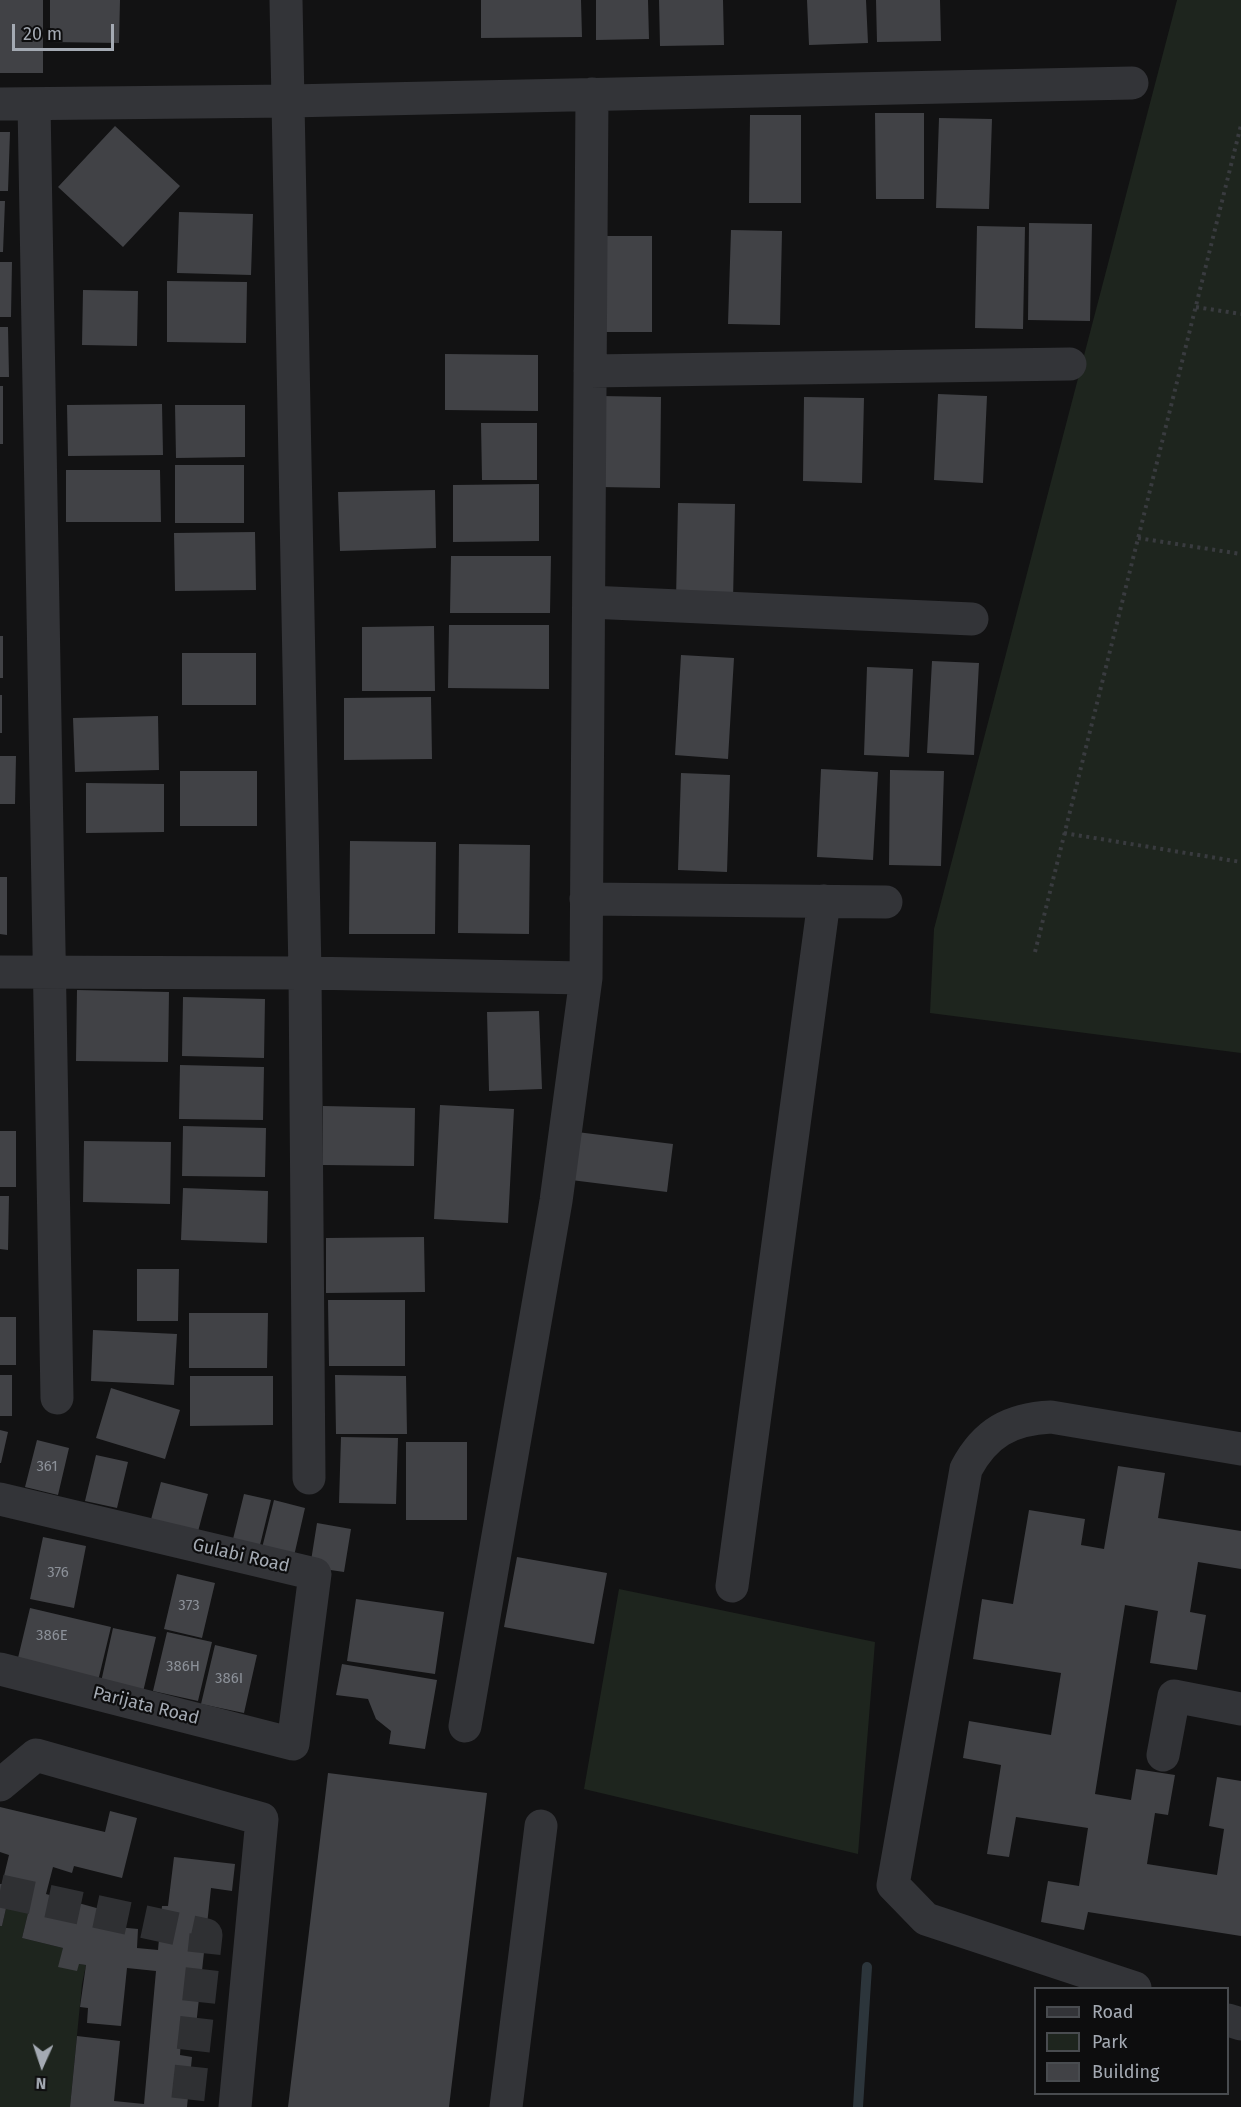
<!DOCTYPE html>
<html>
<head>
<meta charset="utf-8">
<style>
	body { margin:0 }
	#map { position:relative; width:1241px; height:2107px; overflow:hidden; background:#121213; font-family:"Fira Sans",sans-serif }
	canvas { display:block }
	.legend { position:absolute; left:1034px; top:1987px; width:195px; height:108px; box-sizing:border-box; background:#0d0d0e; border:2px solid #494c50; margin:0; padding:8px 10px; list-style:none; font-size:18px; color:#a4aab3 }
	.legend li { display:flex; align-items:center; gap:12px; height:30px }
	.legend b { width:30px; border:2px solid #494c50 }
	.north { position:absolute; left:12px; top:2035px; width:60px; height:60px; -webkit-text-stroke:4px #0d0d0e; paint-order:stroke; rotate:183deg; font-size:16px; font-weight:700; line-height:24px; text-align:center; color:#a4aab3 }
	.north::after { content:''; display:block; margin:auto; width:21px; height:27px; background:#a4aab3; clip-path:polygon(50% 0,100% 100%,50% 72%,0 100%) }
	.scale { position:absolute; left:12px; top:24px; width:102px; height:27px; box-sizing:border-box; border:3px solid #a4aab3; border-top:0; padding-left:8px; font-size:18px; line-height:21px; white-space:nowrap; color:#a4aab3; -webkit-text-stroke:4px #0d0d0e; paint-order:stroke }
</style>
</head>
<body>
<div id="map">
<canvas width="1241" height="2107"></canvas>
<ul class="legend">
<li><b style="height:8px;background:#333438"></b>Road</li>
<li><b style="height:16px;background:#1e251e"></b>Park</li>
<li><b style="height:16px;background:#414246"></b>Building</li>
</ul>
<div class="north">N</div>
<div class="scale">20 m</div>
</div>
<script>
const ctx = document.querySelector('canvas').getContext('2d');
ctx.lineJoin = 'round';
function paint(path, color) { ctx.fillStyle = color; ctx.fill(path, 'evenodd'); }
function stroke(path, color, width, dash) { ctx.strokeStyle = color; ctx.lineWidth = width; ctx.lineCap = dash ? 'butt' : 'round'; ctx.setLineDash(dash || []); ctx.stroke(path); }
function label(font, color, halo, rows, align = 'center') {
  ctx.font = font + ' "Fira Sans",sans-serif'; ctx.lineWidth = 4.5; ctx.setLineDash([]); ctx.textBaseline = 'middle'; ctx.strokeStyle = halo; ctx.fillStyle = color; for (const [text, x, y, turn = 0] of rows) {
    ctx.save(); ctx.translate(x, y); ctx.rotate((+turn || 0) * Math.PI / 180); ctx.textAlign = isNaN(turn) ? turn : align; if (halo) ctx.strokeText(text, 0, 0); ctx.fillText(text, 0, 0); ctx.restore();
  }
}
paint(new Path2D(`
	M1177,0H1241V1053L930,1013L934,929Z
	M619,1589L875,1642L858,1854L584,1789Z
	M7,1904L29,1909L22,1938L63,1948L79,1964L86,1965L82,1984L70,2107H0V1926H2Z`), '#1e251e');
stroke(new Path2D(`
	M858,2107L867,1967`), '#2c353b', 10);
paint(new Path2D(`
	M0,0H43V73H0Z
	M50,0H120L119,43L50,42Z
	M481,0H581L582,37L481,38Z
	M596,0H648L649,39L596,40Z
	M659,0H723L724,45L660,46Z
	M807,0H866L868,43L809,45Z
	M876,0H940L941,41L877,42Z
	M875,113H924V199H876Z
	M750,115H801V203H749Z
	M939,118L992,119L989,209L936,208Z
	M115,126L180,186L123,247L58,187Z
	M0,132H10L8,191H0Z
	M0,201H5L3,252H0Z
	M179,212L253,214L251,275L177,273Z
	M1029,223L1092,224L1090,321L1028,320Z
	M977,226L1025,227L1023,329L975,328Z
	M731,230L782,231L780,325L728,324Z
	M599,236H652V332H599Z
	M0,262H12L11,317H0Z
	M167,281L247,282L246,343L167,342Z
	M83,290L138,291L137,346L82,345Z
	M0,327H8L9,377H0Z
	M445,354L538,355V411L445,410Z
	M0,386H3V444H0Z
	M938,394L987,396L983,483L934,480Z
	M600,396L661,397L660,488L599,487Z
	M804,397L864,398L862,483L803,481Z
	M162,404L163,455L68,456L67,405Z
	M175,405H245V457L176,458Z
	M481,423H537V480H482Z
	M175,465H244V523H175Z
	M66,470H160L161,522H66Z
	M539,484V541L453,542V485Z
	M435,490L436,548L340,551L338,492Z
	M678,503L735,504L733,601L676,600Z
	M255,532L256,590L175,591L174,533Z
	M451,556H551L550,613H450Z
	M449,625H549V689L448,688Z
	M434,626L435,691H362V627Z
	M0,636H3V678H0Z
	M182,653H256V705H182Z
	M681,655L734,658L728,759L675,755Z
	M932,661L979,663L974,755L927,753Z
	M867,667L913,669L909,757L864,755Z
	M0,695H2V733H0Z
	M431,697L432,759L344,760V698Z
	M158,716L159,770L75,772L73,718Z
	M0,756H16L15,804H0Z
	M821,769L878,772L873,860L817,857Z
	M890,770L944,771L941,866L889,865Z
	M180,771H257V826H180Z
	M681,773L730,775L727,872L678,870Z
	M86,783L164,784V832L86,833Z
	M350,841L436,842L435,934H349Z
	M459,844L530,845L529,934L458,933Z
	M0,877H7V935L0,934Z
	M77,990L169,992L168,1062L76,1061Z
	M183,997L265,999L264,1058L182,1056Z
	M539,1011L542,1089L489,1091L487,1012Z
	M180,1065L264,1067L263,1120L179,1119Z
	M440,1105L514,1109L508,1223L434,1219Z
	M323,1106L415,1108L414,1166L323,1165Z
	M183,1126L266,1128L265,1177L182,1176Z
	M0,1131H16V1187H0Z
	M577,1132L673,1144L667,1192L571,1180Z
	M84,1141L171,1142L170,1204L83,1202Z
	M183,1188L268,1191L267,1243L181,1240Z
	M0,1196H9L8,1250L0,1249Z
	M424,1237L425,1292L326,1293V1238Z
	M137,1269H179L178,1321H137Z
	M328,1300H405V1366H329Z
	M189,1313H268L267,1368H189Z
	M0,1317H16V1365H0Z
	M93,1330L177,1334L174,1385L91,1381Z
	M0,1375H12V1416H0Z
	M335,1375L406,1376L407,1434H336Z
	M190,1376H273V1425L190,1426Z
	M111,1388L180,1410L165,1459L96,1438Z
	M0,1430L8,1432L1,1463H0Z
	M341,1437L398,1438L396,1504L339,1503Z
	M37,1440L69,1448L58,1495L25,1487Z
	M406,1442H467V1520H406Z
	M96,1455L128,1462L117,1508L85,1501Z
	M1118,1466L1165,1473L1158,1518L1241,1531V1569L1198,1562L1190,1612L1206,1615L1197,1670L1150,1663L1158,1611L1125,1605L1095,1794L1131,1800L1136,1769L1175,1775L1168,1815L1155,1813L1147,1864L1217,1875L1224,1829L1209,1826L1217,1777L1241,1781V1936L1088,1912L1084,1930L1041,1922L1048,1881L1079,1886L1088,1828L1016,1817L1009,1857L987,1854L1001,1765L963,1758L969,1721L1051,1735L1061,1673L973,1659L982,1599L1013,1604L1029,1510L1085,1519L1081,1545L1104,1549Z
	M161,1482L208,1494L196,1539L149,1527Z
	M244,1494L271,1500L260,1545L233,1539Z
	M274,1500L305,1508L294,1556L262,1548Z
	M317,1523L351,1529L344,1572L310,1567Z
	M43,1537L86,1546L74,1608L30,1599Z
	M517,1557L607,1573L594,1644L504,1627Z
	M177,1574L215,1583L202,1638L164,1629Z
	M356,1599L444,1612L435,1674L347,1661Z
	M30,1608L111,1627L98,1681L17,1662Z
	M113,1628L156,1637L143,1692L101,1682Z
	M167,1632L212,1642L198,1701L153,1691Z
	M215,1645L257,1655L244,1713L201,1704Z
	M342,1664L437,1680L425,1749L389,1744L391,1731L376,1719L368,1699L336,1695Z
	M328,1773L487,1793L449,2107H288Z
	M0,1807L105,1832L110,1811L137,1818L122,1878L74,1866L72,1873L53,1867L46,1894L100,1909L96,1925L138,1929L137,1948L158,1950L162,1906H168L174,1857L235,1864L232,1891L211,1888L196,2026L182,2025L180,2055L192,2057L187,2107H70L77,2036L120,2041L114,2101L144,2104L156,1971L127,1968L121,2026L87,2023L88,2008L80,2007L86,1965L79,1964L77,1971L58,1967L63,1948L22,1938L29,1909L7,1904L2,1926H0V1884H2L9,1855L0,1852Z`), '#414246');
stroke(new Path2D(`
	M0,1891L206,1935L187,2107`), '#2f3033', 33, [33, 16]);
stroke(new Path2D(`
	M1196,307L1241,314
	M1138,538L1241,554
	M1064,833L1241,862
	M1035,952L1241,125`), '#393b3f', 4, [3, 4.5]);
stroke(new Path2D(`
	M286,0L305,973L309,1478
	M0,104L289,101L1132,83
	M34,104L57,1398
	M590,371L1070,364
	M589,602L972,619
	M586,899L886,902
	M0,972L305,973L586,978
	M0,1499L315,1574L293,1744L0,1669
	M732,1586L824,901
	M465,1726L556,1201L586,978L592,94
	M1163,1755L1174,1696L1241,1709
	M0,1785L36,1755L262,1819L235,2107
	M1135,1988L926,1919L893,1885L966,1469C985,1433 1010,1419 1051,1417L1241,1449
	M1228,2020L1241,2024
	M506,2107L541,1826`), '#333438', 33);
label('15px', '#8b9098', null, [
	["361",47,1467],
	["376",58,1573],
	["373",189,1606],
	["386E",52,1636],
	["386H",183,1667],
	["386I",229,1679]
]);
label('18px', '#a4aab3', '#0d0d0e', [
	["Gulabi Road",241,1556,13],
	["Parijata Road",146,1706,14]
]);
</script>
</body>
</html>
